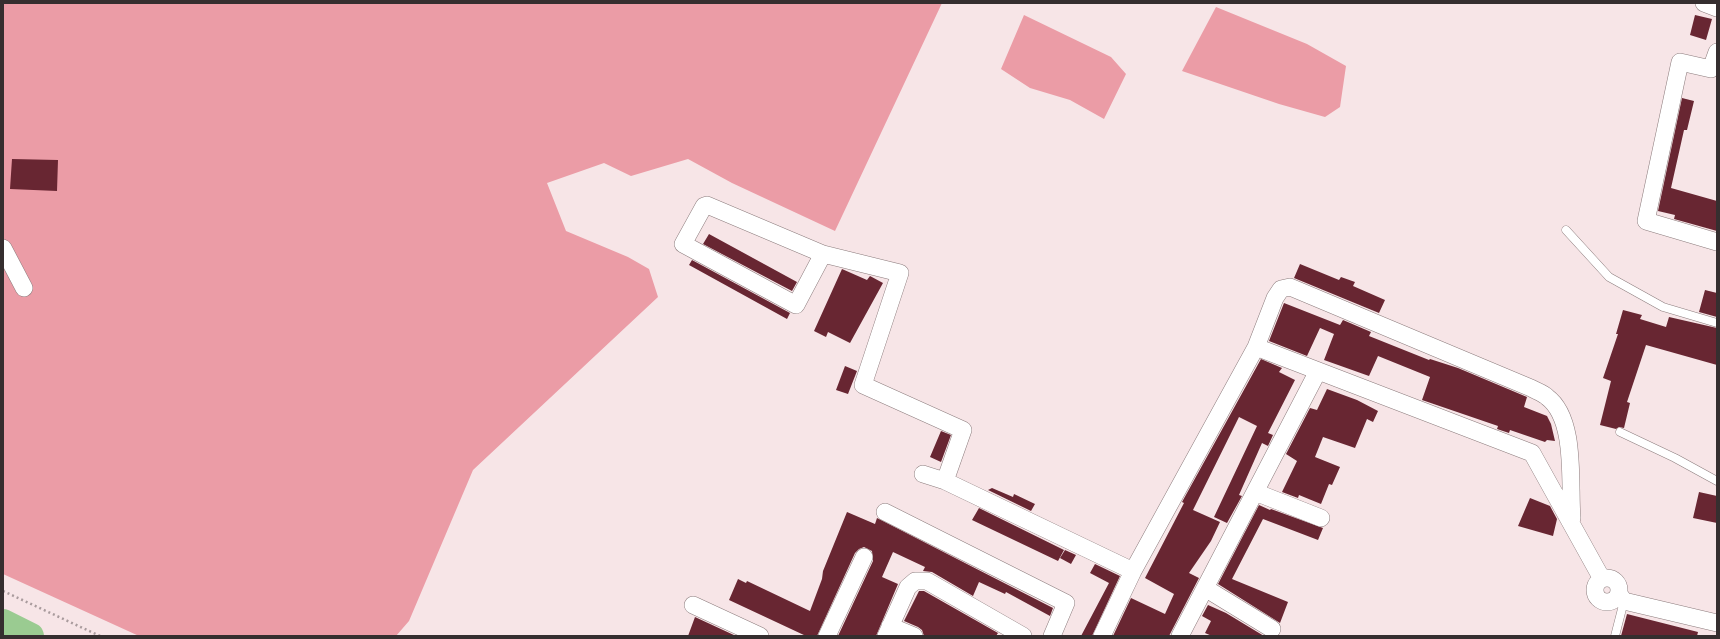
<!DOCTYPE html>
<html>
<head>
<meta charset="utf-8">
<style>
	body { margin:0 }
	#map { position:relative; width:1720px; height:639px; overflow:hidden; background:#f7e5e7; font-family:Quicksand,sans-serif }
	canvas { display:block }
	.frame { position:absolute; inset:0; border:4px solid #352e2f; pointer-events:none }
</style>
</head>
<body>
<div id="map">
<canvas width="1720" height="639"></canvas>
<div class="frame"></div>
</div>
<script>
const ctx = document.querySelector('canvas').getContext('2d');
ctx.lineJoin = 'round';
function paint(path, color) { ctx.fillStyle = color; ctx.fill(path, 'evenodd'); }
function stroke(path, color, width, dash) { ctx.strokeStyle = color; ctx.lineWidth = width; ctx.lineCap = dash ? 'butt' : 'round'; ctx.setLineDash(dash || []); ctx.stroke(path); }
paint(new Path2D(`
	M3,3H942L835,231L732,183L688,159L631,176L604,163L547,183L566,231L628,257L649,269L658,297L473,470L409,621L396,636H139L3,574Z
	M1216,7L1307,44L1346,66L1340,107L1325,117L1279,104L1182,71Z
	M1024,15L1111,57L1126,74L1104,119L1070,100L1030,88L1001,69Z`), '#eb9ca6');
stroke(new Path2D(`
	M3,622L31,636`), '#9acb91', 26);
paint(new Path2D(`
	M1695,15L1712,19L1706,40L1690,35Z
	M1682,98L1694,101L1687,130H1684L1671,188L1717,201V231L1674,219L1675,215L1658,211Z
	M12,159L58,160L57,191L10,189Z
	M709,234L797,282L792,291L703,244Z
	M692,260L790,313L787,319L689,265Z
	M1300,264L1339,280L1341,277L1355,282L1353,286L1385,300L1379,313L1294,278Z
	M842,269L867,280L870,276L883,283L850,343L828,332L826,337L814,331Z
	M1705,290L1717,293V317L1699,312Z
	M1284,303L1340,325L1343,320L1371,332L1369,336L1429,360L1430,359L1458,368L1527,397L1524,407L1547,416L1551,424L1555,441L1547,440L1545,442L1510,430L1509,433L1497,429L1498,426L1422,400L1430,377L1378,356L1369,376L1324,360L1334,334L1320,328L1307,356L1269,341Z
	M1623,310L1642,315L1640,319L1666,327L1669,317L1717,328V365L1646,345L1627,402L1630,403L1624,428L1619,427L1616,429L1600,425L1611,381L1603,378L1618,334H1616Z
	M1261,359L1282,368L1279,372L1295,380L1268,433L1273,435L1268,446L1262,443L1239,495L1242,496L1227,523L1214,517L1257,426L1239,417L1193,510L1220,522L1211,541L1189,573L1199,578L1169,636H1113L1131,598L1165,614L1174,594L1145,578L1184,503L1182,502Z
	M845,366L857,371L848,394L836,390Z
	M1327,389L1357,400L1378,411L1373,422L1367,419L1355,448L1323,437L1315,457L1340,467L1332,485L1329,484L1321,504L1299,495L1298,498L1282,492L1297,461L1286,454L1310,408L1317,410Z
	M941,431L951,435L941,462L930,457Z
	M992,488L1013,497L1014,494L1035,504L1031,511L988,490Z
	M1699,492L1717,496V523L1693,518Z
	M1530,498L1550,506L1557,519L1553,536L1518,526Z
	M1259,505L1270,510L1271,509L1323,528L1318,540L1263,519L1232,579L1288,602L1280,623L1218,584Z
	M979,508L1064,550L1058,561L972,520Z
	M847,512L875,524L877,518L1053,608L1050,616L1006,592L1005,594L979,582L973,596L932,572L923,571L925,567L893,552L882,577L898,584L876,636H838L873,561L872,551L864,547L859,549L855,553L817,636H806L729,600L738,579L746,583L747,581L810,611L822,579L823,571Z
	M1065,550L1076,555L1071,564L1060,558Z
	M1095,564L1120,576L1092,636H1081L1109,583L1090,573Z
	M919,591H924L998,633L996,636H924L922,630L918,627L904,621Z
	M1208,605L1226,613L1264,636H1212L1205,633L1211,621L1202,616Z
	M1627,614L1698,632L1697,636H1621Z
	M695,617L736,636H688Z`), '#682632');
const service = new Path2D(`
	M1566,230L1609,277L1663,307L1717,323
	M1620,432L1675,458L1717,481
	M1615,636L1624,601`);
const minor = new Path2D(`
	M1704,3L1717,8
	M1717,52L1711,69L1680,62L1646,221L1717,242
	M3,248L24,288
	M823,254L707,205L704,206L683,244L796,305L823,254L900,273L863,385L963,430L945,481
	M1256,347L1275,298L1281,289L1290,287L1531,388C1536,391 1543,393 1547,397C1577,419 1569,484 1572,518
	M923,474L945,481L1133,571
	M1255,492L1321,518
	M885,512L1066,603L1052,636
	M1595 590a12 12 0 1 1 24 0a12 12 0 1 1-24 0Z
	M1205,588L1272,629
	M1619,594L1624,601L1717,623
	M693,605L760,636
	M890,626L914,636
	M827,636L864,557
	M886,636L908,587L915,581H927L1023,636
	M1102,636L1133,571L1256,347L1532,453L1602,579
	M1180,636L1318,371`);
stroke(service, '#8c7c7d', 9);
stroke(minor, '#8c7c7d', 18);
stroke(new Path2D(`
	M3,591L100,636`), '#a99b9d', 2.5, [2, 3]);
stroke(service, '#fff', 8);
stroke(minor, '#fff', 17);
</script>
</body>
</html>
